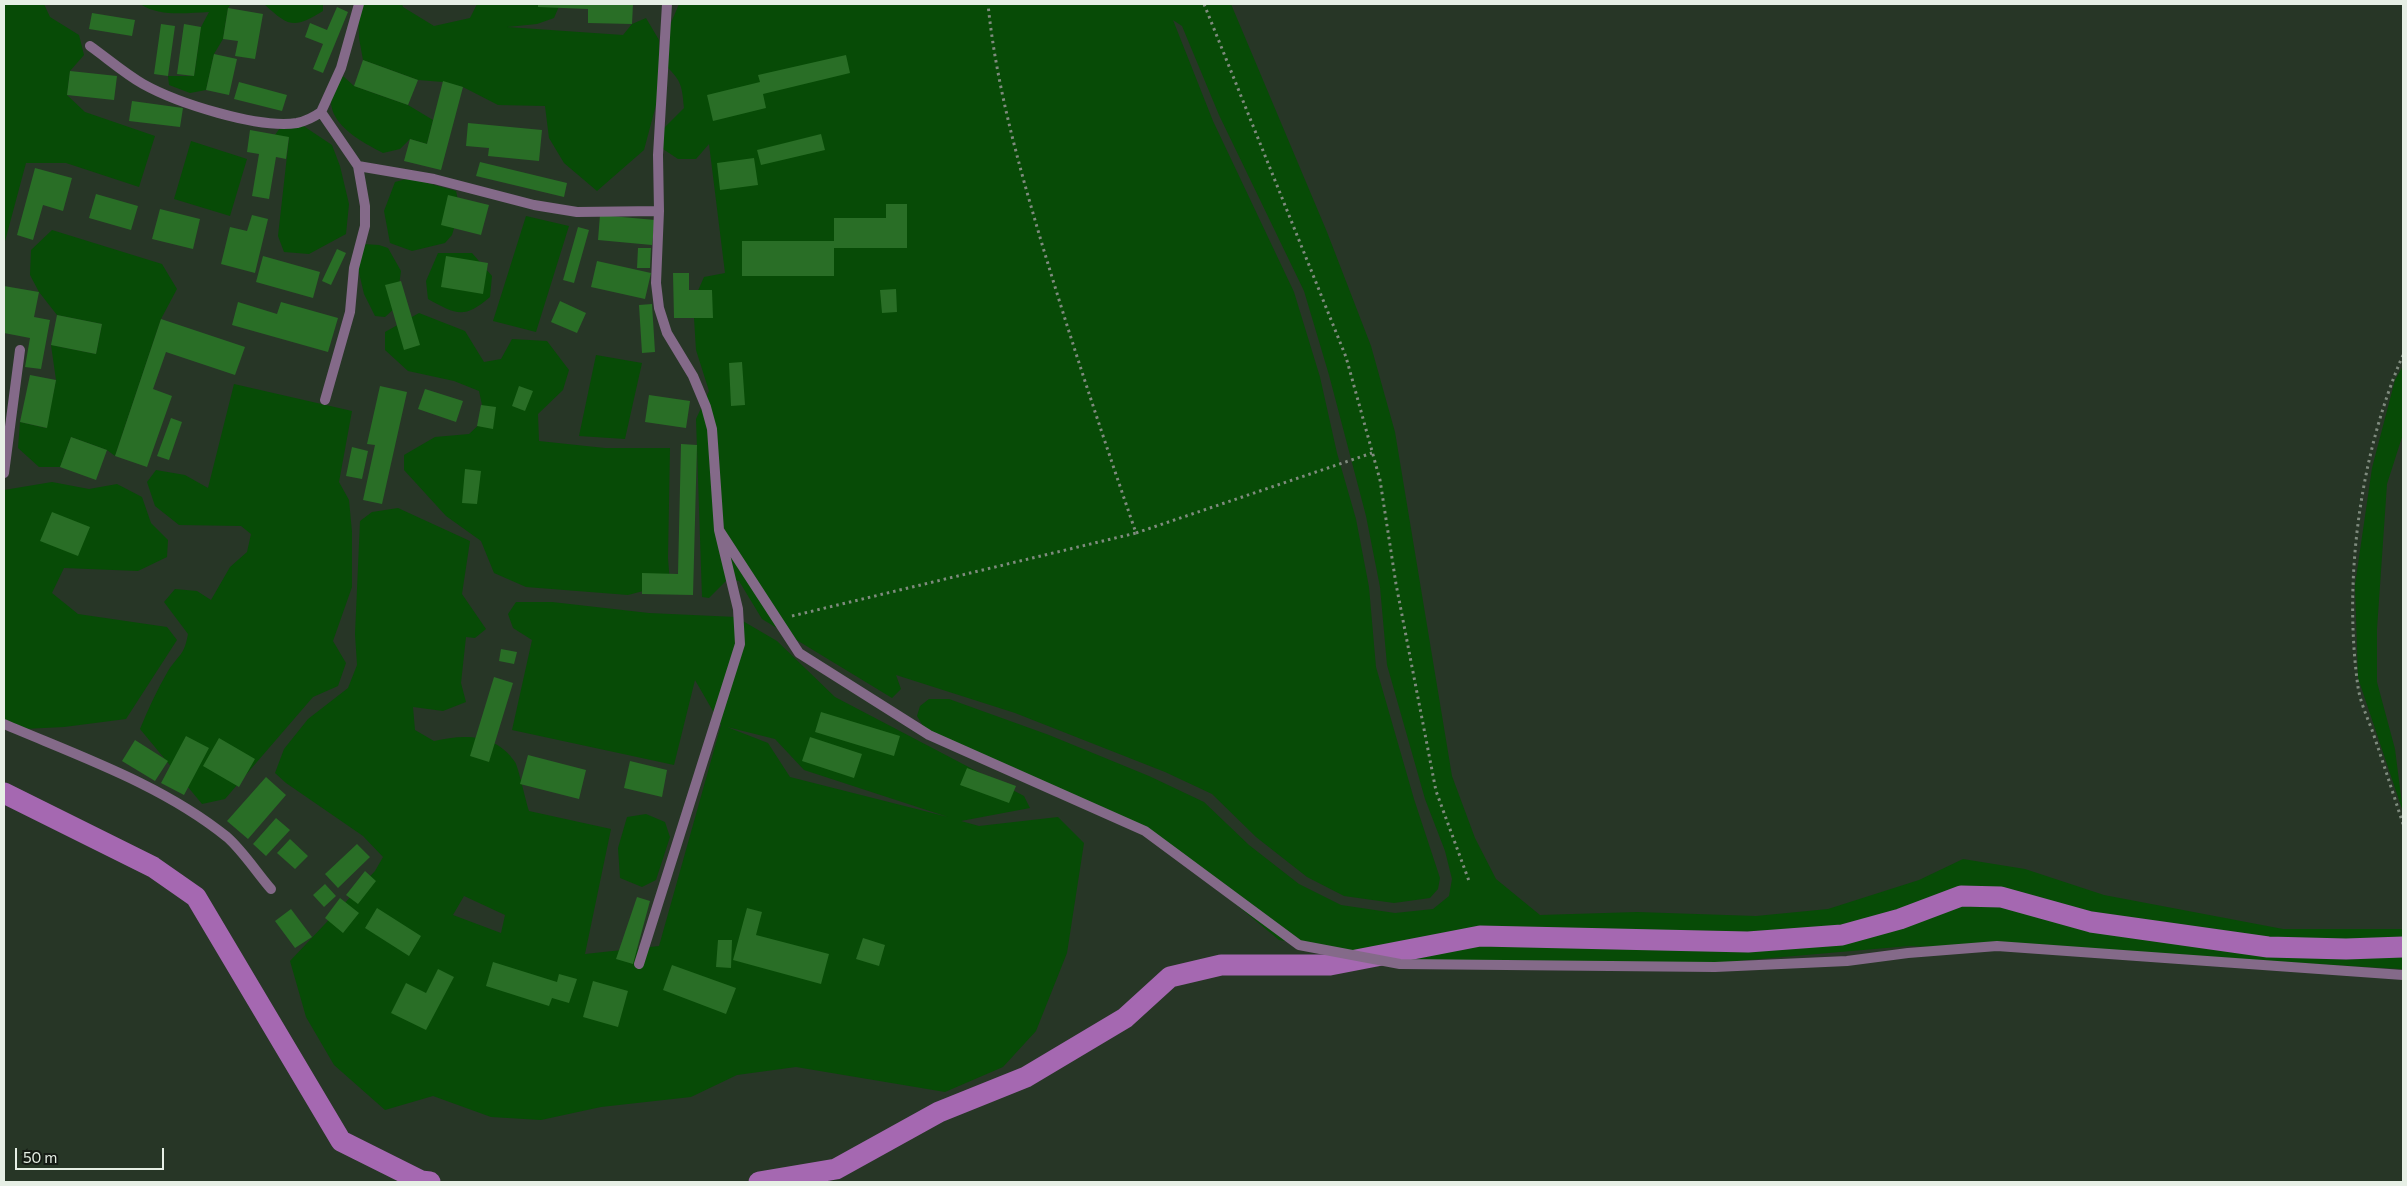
<!DOCTYPE html>
<html>
<head>
<meta charset="utf-8">
<style>
	body { margin:0 }
	#map { position:relative; width:2407px; height:1186px; overflow:hidden; background:#273626; font-family:Commissioner,sans-serif }
	canvas { display:block }
	.frame { position:absolute; inset:0; border:5px solid #e6efe5; pointer-events:none }
	.scale { position:absolute; left:15px; top:1148px; width:149px; height:22px; box-sizing:border-box; border:2px solid #e6efe5; border-top:0; padding-left:6px; font-size:15px; line-height:18px; white-space:nowrap; color:#e6efe5; -webkit-text-stroke:4px #151b14; paint-order:stroke }
</style>
</head>
<body>
<div id="map">
<canvas width="2407" height="1186"></canvas>
<div class="frame"></div>
<div class="scale">50 m</div>
</div>
<script>
const ctx = document.querySelector('canvas').getContext('2d');
ctx.lineJoin = 'round';
function paint(path, color) { ctx.fillStyle = color; ctx.fill(path, 'evenodd'); }
function stroke(path, color, width, dash) { ctx.strokeStyle = color; ctx.lineWidth = width; ctx.lineCap = dash ? 'butt' : 'round'; ctx.setLineDash(dash || []); ctx.stroke(path); }
paint(new Path2D(`
	M4,4H44L50,17L79,35L84,55L70,71L67,95L85,112L155,136L139,187L66,163H26L4,245Z
	M140,4H231L228,8L223,39L214,54L206,90L190,93L169,85L168,76H194L201,27L209,12C186,13 160,17 140,4Z
	M264,4H323V11C294,29 289,27 264,4Z
	M358,4H402L403,7L434,26L470,18L477,4H560L554,18L537,24L507,27L623,35L632,24L646,18L659,40L660,90L644,150L597,191L564,163L549,138L545,106L498,105L463,87L443,82L418,80L363,60L359,38Z
	M679,4H1231L1327,232L1371,346L1395,432L1452,776L1475,838L1496,879L1540,915L1637,912L1756,916L1828,909L1919,880L1963,859L2025,869L2104,895L2283,929H2403V969L2167,956L1909,946L1714,963L1399,960L1279,940L1142,827L926,731L917,716L920,706L929,699H949L1049,735L1149,776L1204,802L1249,845L1299,884L1341,905L1395,913L1433,909L1449,896L1452,879L1445,851L1425,799L1387,665L1380,587L1366,516L1329,375L1304,291L1219,115L1182,26L1173,20L1213,121L1294,292L1320,377L1337,453L1356,519L1369,587L1376,667L1414,799L1440,878L1438,889L1430,898L1394,903L1344,896L1307,877L1256,837L1212,794L1165,772L1015,713L896,675L901,689L892,698L762,619L739,581L728,579L709,598L702,597L696,419L709,391L696,350L693,302L704,277L725,273L709,144L696,159H678L660,147L661,131L684,108C682,87 682,81 666,66L665,37Z
	M343,76L354,86L408,105L433,120L427,144L410,139L400,149L383,153C364,143 330,126 331,100C332,92 340,82 343,76Z
	M282,125H302L332,145L340,166L349,204L346,234L309,254L284,252L278,236L289,138L275,135Z
	M191,141L247,159L230,216L174,199Z
	M410,178L456,191L460,209L452,235L445,243L412,251L390,243L384,211L395,182Z
	M526,216L569,226L536,332L493,321Z
	M52,230L162,264L177,289L161,319L115,456L107,450L71,437L60,467H39L18,448L20,422L46,428L56,380L51,345L96,354L102,324L57,315L39,292L30,275L31,250Z
	M363,244L379,245L388,248L401,271L396,307L385,317L375,316L364,294L357,264Z
	M438,253H472L492,276L490,297C464,319 457,315 428,299L426,281Z
	M419,313L465,331L484,362L501,359L512,339L547,341L569,370L563,390L538,414L539,441L605,448H670L668,558L670,584L628,595L526,587L494,573L481,541L446,516L404,470V455L435,437L469,434L485,419L479,391L454,381L408,371L385,350V332Z
	M596,355L642,363L625,439L579,436Z
	M2403,366V434L2387,484L2377,629V682L2395,749L2403,812L2358,678L2355,585L2372,468L2395,380Z
	M234,384L352,411L339,482L349,500L352,532V587L333,641L346,663L338,686L313,697L225,799L202,804L140,729C148,709 157,690 168,671C179,654 184,656 188,634L164,602L175,589L197,591L211,600L230,567L247,552L251,534L241,526L179,525L155,506L147,482L156,470L185,475L208,488Z
	M52,482L89,489L117,484L142,497L151,523L168,540L167,557L138,571L64,568L52,593L78,614L167,627L177,640L126,719L64,727L4,730V490Z
	M398,508L470,541L462,594L486,629L475,638L466,637L461,683L466,702L443,711L413,707L415,730L434,741C463,734 496,733 515,762C518,766 526,802 529,811L611,829L585,954L659,946L721,725L695,680L674,765L512,730L532,640L513,628L508,614L516,602H552L649,613L736,617L777,641L835,697L1024,796L1030,808L961,821L979,826L1058,817L1084,843L1067,953L1036,1031L1003,1067L945,1092L796,1067L737,1075L691,1097L601,1107L541,1120L491,1117L433,1096L385,1110L334,1065L306,1017L290,961L375,871L383,857L363,836L286,783L275,773L284,749L308,719L348,688L357,665L355,634L360,521L372,512ZM727,727L775,739L804,770L948,817L790,777L768,743ZM464,896L505,915L501,933L453,915Z
	M646,814L665,822L670,837L656,880L642,887L620,878L618,848L627,817Z`), '#074b06');
stroke(new Path2D(`
	M4,793L153,867L196,897L341,1141L421,1181L430,1182
	M759,1182L836,1169L939,1112L1026,1077L1125,1018L1170,977L1221,965H1330L1480,936L1748,942L1842,935L1900,919L1961,896L2001,897L2091,922L2268,947L2346,949L2403,947`), '#a568b1', 21);
paint(new Path2D(`
	M538,4H633L632,24L588,23V9L538,7Z
	M337,7L348,12L323,73L313,69L323,44L305,37L310,23L327,30Z
	M228,8L263,14L255,59L235,56L238,41L223,39Z
	M92,13L135,20L132,36L89,29Z
	M161,24L175,26L168,76L154,74Z
	M184,24L201,27L194,76L177,74Z
	M214,54L237,59L229,95L206,90Z
	M846,55L850,73L763,94L766,108L713,121L707,95L760,82L758,75Z
	M363,60L418,80L408,105L354,86Z
	M70,71L117,76L114,100L67,95Z
	M443,81L463,87L441,170L404,161L410,139L427,144Z
	M239,82L287,95L282,111L234,99Z
	M132,101L183,108L180,127L129,121Z
	M468,123L542,130L539,161L488,156L489,148L466,146Z
	M250,130L289,137L286,159L276,157L269,199L252,196L259,154L247,152Z
	M821,134L825,150L761,165L757,150Z
	M754,158L758,185L720,190L717,163Z
	M480,162L567,183L564,197L476,176Z
	M35,168L72,178L63,211L43,205L33,240L17,235Z
	M96,194L138,206L131,230L89,218Z
	M448,195L489,205L481,235L441,225Z
	M886,204H907V248H834V276H742V241H834V218H886Z
	M160,209L200,219L193,249L152,239Z
	M252,215L268,219L255,273L221,264L230,227L247,231Z
	M600,215L655,220L652,245L598,240Z
	M578,227L589,230L574,283L563,280Z
	M638,248H651L650,268H637Z
	M337,249L346,253L331,285L322,281Z
	M263,256L320,272L313,298L256,282Z
	M446,256L488,263L483,294L441,287Z
	M597,261L651,273L645,299L591,287Z
	M673,273H689V290H712L713,318H674Z
	M401,281L420,345L404,350L385,285Z
	M4,286L39,292L34,317L50,320L41,369L25,367L30,338L4,333Z
	M896,289L897,312L882,313L880,290Z
	M560,301L586,313L577,333L551,322Z
	M238,302L277,314L281,302L338,318L328,352L232,325Z
	M652,304L655,352L642,353L639,305Z
	M57,315L102,324L96,354L51,345Z
	M161,319L245,347L235,375L166,352L153,389L172,396L147,467L115,456Z
	M742,362L745,405L731,406L729,363Z
	M30,375L56,380L47,428L20,422Z
	M380,386L407,392L382,504L363,500L375,445L367,444Z
	M519,386L533,391L525,411L512,406Z
	M425,389L463,401L456,422L418,409Z
	M649,395L690,401L686,428L645,422Z
	M481,405L496,407L493,429L477,426Z
	M171,418L182,422L169,460L157,456Z
	M71,437L107,450L96,480L60,467Z
	M681,444L697,445L693,595L642,594V573L678,574Z
	M352,447L368,451L362,479L346,476Z
	M465,469L481,471L477,504L462,503Z
	M52,512L90,527L78,556L40,541Z
	M501,649L517,652L514,664L499,661Z
	M494,677L513,683L489,762L470,756Z
	M821,712L900,736L894,756L815,732Z
	M186,736L209,748L184,795L161,783Z
	M810,737L862,754L854,778L802,761Z
	M219,738L255,759L239,787L203,766Z
	M135,740L168,761L155,781L122,761Z
	M528,755L586,770L579,799L520,784Z
	M630,761L667,770L662,797L624,788Z
	M967,768L1016,786L1009,803L960,785Z
	M266,777L286,795L248,839L227,821Z
	M276,818L290,830L266,856L253,844Z
	M290,839L308,856L295,869L277,853Z
	M357,844L370,857L338,888L325,874Z
	M365,871L376,881L358,904L346,895Z
	M325,884L336,896L324,907L313,895Z
	M637,897L650,901L633,964L616,959Z
	M340,898L359,913L343,933L325,918Z
	M377,908L421,936L409,956L365,928Z
	M747,908L762,912L756,935L829,954L821,984L733,960Z
	M291,909L312,937L295,948L275,921Z
	M863,938L885,945L879,966L856,959Z
	M718,940H732L731,968L716,967Z
	M493,962L557,982L559,974L577,979L569,1003L552,998L549,1006L486,986Z
	M672,965L736,988L726,1014L663,990Z
	M438,969L454,977L426,1030L391,1013L406,983L426,993Z
	M593,981L628,991L618,1027L583,1017Z`), '#296e26');
stroke(new Path2D(`
	M1204,4L1346,357L1380,480L1396,584L1436,791L1469,881
	M2403,355C2360,454 2343,580 2358,687C2360,701 2367,717 2372,730C2383,762 2393,793 2403,824
	M1136,533L1372,453
	M792,616L1136,533C1103,437 1071,341 1042,244C1019,166 996,85 988,4`), '#7f8b7e', 3, [2.5, 4]);
stroke(new Path2D(`
	M90,46C107,58 124,73 143,84C177,103 258,129 297,123C306,121 314,117 321,112L358,166L434,179L534,205L577,212L659,211
	M321,112L341,68L359,4
	M325,400L350,312L354,268L365,226V206L358,166
	M4,473L20,350
	M719,530L799,653L929,735L1145,831L1299,945L1400,964L1715,967L1847,961L1908,953L1997,946L2403,975
	M4,724C79,756 163,785 227,837C243,851 257,873 271,889
	M639,964L740,644L738,609L719,530L712,429L706,407L693,376L667,333L659,308L656,283L659,211L658,155L667,4`), '#846a89', 10);
</script>
</body>
</html>
